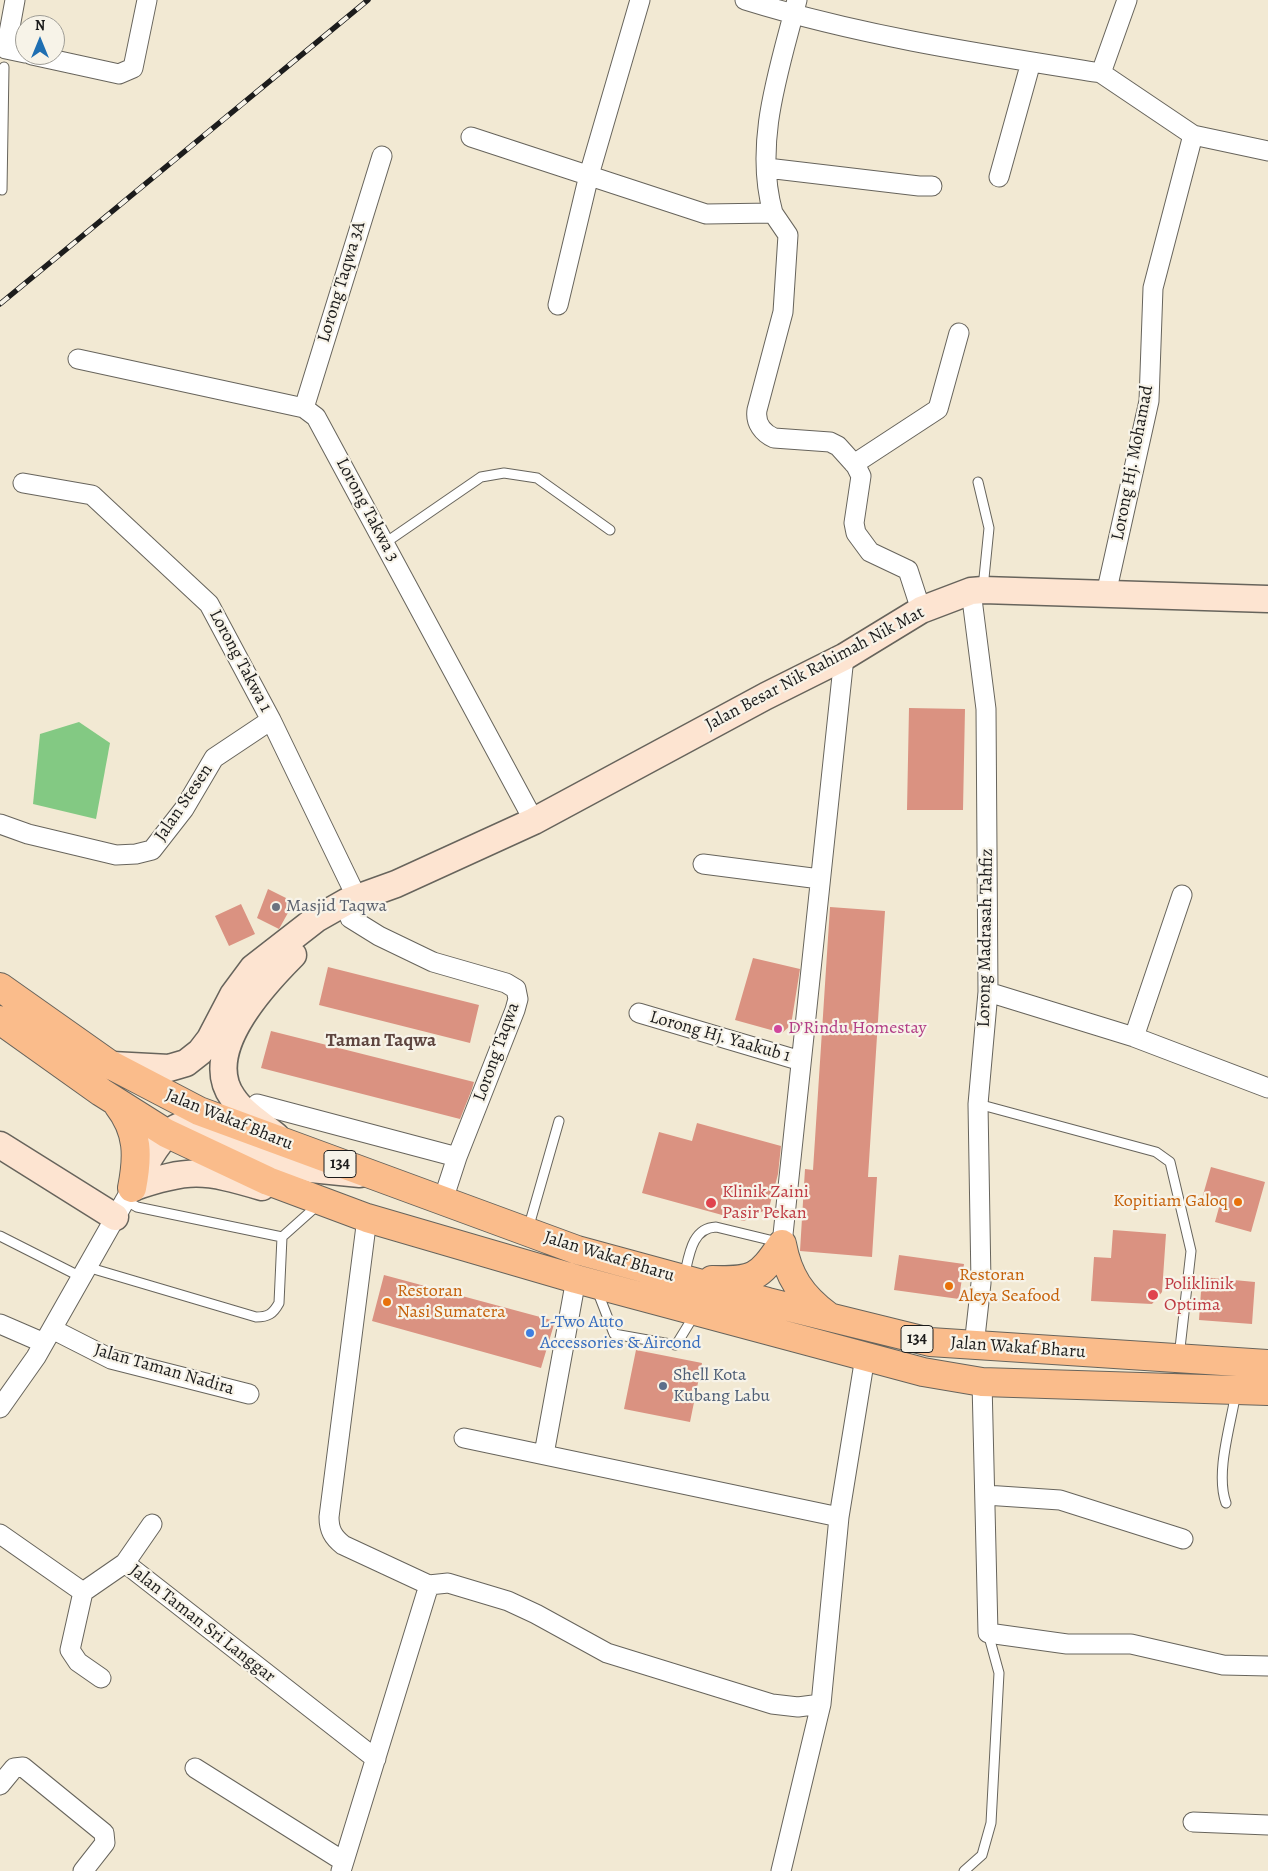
<!DOCTYPE html>
<html>
<head>
<meta charset="utf-8">
<style>
	body { margin:0 }
	#map { position:relative; width:1268px; height:1871px; overflow:hidden; background:#f2e9d3; font-family:Alegreya,serif }
	canvas { display:block }
	.north { position:absolute; left:15px; top:15px; width:50px; height:50px; box-sizing:border-box; background:#f7f3e8; border:1px solid #9f9d96; border-radius:50%; rotate:0deg; font-size:14px; font-weight:700; line-height:20px; text-align:center; color:#1c1c1c }
	.north::after { content:''; display:block; margin:auto; width:18px; height:22px; background:#1f6fb2; clip-path:polygon(50% 0,100% 100%,50% 72%,0 100%) }
</style>
</head>
<body>
<div id="map">
<canvas width="1268" height="1871"></canvas>
<div class="north">N</div>
</div>
<script>
const ctx = document.querySelector('canvas').getContext('2d');
ctx.lineJoin = 'round';
function paint(path, color) { ctx.fillStyle = color; ctx.fill(path, 'evenodd'); }
function stroke(path, color, width, dash) { ctx.strokeStyle = color; ctx.lineWidth = width; ctx.lineCap = dash ? 'butt' : 'round'; ctx.setLineDash(dash || []); ctx.stroke(path); }
function label(font, color, halo, rows, align = 'center') {
  ctx.font = font + ' Alegreya,serif'; ctx.lineWidth = 4.5; ctx.setLineDash([]); ctx.textBaseline = 'middle'; ctx.strokeStyle = halo; ctx.fillStyle = color; for (const [text, x, y, turn = 0] of rows) {
    ctx.save(); ctx.translate(x, y); ctx.rotate((+turn || 0) * Math.PI / 180); ctx.textAlign = isNaN(turn) ? turn : align; if (halo) ctx.strokeText(text, 0, 0); ctx.fillText(text, 0, 0); ctx.restore();
  }
}
paint(new Path2D(`
	M79,722L110,743L96,819L33,804L40,734Z`), '#83c983');
paint(new Path2D(`
	M909,708L965,709L963,810H907Z
	M268,889L294,902L279,929L257,918Z
	M241,904L255,934L229,946L215,916Z
	M830,907L885,911L868,1177H877L872,1257L800,1251L805,1169L813,1170Z
	M753,958L800,969L791,1025L782,1033L735,1020Z
	M328,967L479,1005L470,1043L319,1005Z
	M271,1031L474,1082L472,1089L460,1119L261,1068Z
	M697,1123L781,1146L778,1174L769,1208L744,1221L642,1193L659,1132L692,1141Z
	M1211,1167L1265,1182L1251,1232L1215,1222L1221,1200L1203,1195Z
	M1113,1230L1166,1234L1162,1292L1152,1304L1091,1301L1094,1257L1111,1258Z
	M899,1255L964,1264L959,1299L894,1290Z
	M384,1275L555,1321L541,1368L372,1321Z
	M1202,1277L1255,1282L1252,1324L1199,1320Z
	M636,1350L702,1363L690,1422L624,1409Z`), '#da9281');
const lane = new Path2D(`
	M2,190L4,67
	M978,482L989,528L983,588
	M385,543L481,477L504,473L537,478L610,530
	M978,1104L1156,1152L1170,1162L1191,1251L1179,1357
	M125,1200L137,1207L282,1237L319,1204
	M528,1229L559,1121
	M0,1236L81,1277
	M87,1267L256,1317C268,1317 273,1314 279,1303L282,1237
	M684,1277C689,1257 691,1228 716,1227L778,1242
	M597,1290L614,1334L676,1345L695,1314
	M1226,1503C1215,1473 1231,1424 1236,1392
	M964,1871L982,1855L991,1823L999,1673L988,1633`);
const street = new Path2D(`
	M15,0L6,49L25,53
	M745,0C861,36 981,54 1101,73
	M32,55L119,74L133,68L147,0
	M1193,135L1268,151
	M471,137L706,214L773,213L788,235L783,312L757,410C755,423 763,433 774,438L830,442L838,446L856,466L861,476L854,523L856,533L870,552L908,570L921,610
	M767,168L919,186H932
	M999,177L1031,62
	M773,213C753,142 780,68 797,0
	M558,305L589,175L640,0
	M78,359L304,408L316,417L534,821
	M304,408L382,156
	M854,464L938,409L959,333
	M23,483L92,495L209,604L271,720L357,898
	M971,591L986,709L988,992L978,1104L981,1283L974,1346
	M1106,594L1149,401L1153,288L1193,135L1101,73L1127,0
	M0,824L28,834L116,855L136,854L152,850L184,809L214,758L271,720
	M703,864L820,879
	M350,918L379,936L433,962L506,983L516,989L518,999L515,1010L457,1157L443,1200
	M988,992L1134,1037L1268,1088
	M639,1013L801,1061
	M1134,1037L1182,895
	M257,1104L457,1157
	M367,1218L329,1517C329,1530 333,1537 343,1545L429,1585L448,1583L508,1601L536,1614L607,1653L772,1704L798,1707L821,1704
	M782,1244L844,657
	M0,1324L44,1343
	M52,1329L111,1359L249,1394
	M982,1382L988,1633L1067,1644H1131L1223,1665L1268,1666
	M0,1408L36,1357L132,1188
	M464,1438L839,1517
	M544,1454L576,1279
	M985,1495L1060,1500L1183,1539
	M0,1534L83,1592L125,1563L376,1759
	M125,1563L152,1524
	M83,1592L70,1650L78,1662L101,1678
	M195,1768L343,1861
	M0,1785L14,1768L23,1767L104,1833L105,1843L83,1871
	M1193,1822L1268,1825
	M341,1871L429,1585
	M781,1871L821,1704L839,1517L865,1357`);
const secondary = new Path2D(`
	M112,1065L169,1068L186,1063L200,1052L210,1039L233,995L253,968L316,919L346,902L396,884L534,821L766,696L844,657L921,610L971,591L983,590L1268,599
	M276,1136C262,1124 243,1114 233,1098C200,1053 262,986 293,955
	M0,1145L115,1217
	M132,1188C144,1169 161,1128 185,1125L311,1169L360,1174
	M132,1188C189,1168 204,1170 262,1187`);
const primary = new Path2D(`
	M0,987L109,1064L199,1111L577,1250L768,1302L930,1342L1268,1364
	M0,1020L101,1092L166,1133L268,1181L367,1218L576,1279L923,1372L982,1382L1268,1391
	M118,1105C139,1132 138,1157 132,1188
	M782,1244C788,1276 801,1296 828,1316
	M712,1280C754,1281 759,1278 782,1244`);
stroke(lane, '#67645c', 11);
stroke(street, '#67645c', 21);
stroke(secondary, '#67645c', 29);
stroke(primary, '#67645c', 30);
stroke(lane, '#fff', 9);
stroke(street, '#fff', 19);
stroke(secondary, '#fde4d1', 26);
stroke(primary, '#fabc8b', 28);
const rail = new Path2D(`
	M0,304L368,0`);
stroke(rail, '#1c1c1c', 5.5);
stroke(rail, '#f7f3e8', 4, [11]);
for (const [x, y, r, color] of [
	[276,907,5,"#6b7280"],
	[778,1029,5,"#d1479c"],
	[1238,1202,5,"#e8710a"],
	[711,1203,6,"#e0444e"],
	[949,1286,5,"#e8710a"],
	[1153,1295,6,"#e0444e"],
	[387,1302,5,"#e8710a"],
	[530,1333,5,"#3f7fe0"],
	[663,1386,5,"#5c6f8a"]
]) { const dot = new Path2D(); dot.arc(x, y, r, 0, 2 * Math.PI); ctx.fillStyle = color; ctx.fill(dot); stroke(dot, '#f7f3e8', 2); }
for (const [x, y, w] of [
	[340,1164,32],
	[917,1339,32]
]) { const box = new Path2D(); box.roundRect(x - w / 2, y - 13.5, w, 27, 4); ctx.fillStyle = '#f7f3e8'; ctx.fill(box); stroke(box, '#1c1c1c', 1); }
label('bold 16px', '#1c1c1c', null, [
	["134",340,1164],
	["134",917,1339]
]);
label('18px', '#1c1c1c', '#f7f3e8', [
	["Lorong Taqwa 3A",342,282,-73],
	["Lorong Hj. Mohamad",1133,463,-79],
	["Lorong Takwa 3",367,510,62],
	["Lorong Takwa 1",240,661,62],
	["Jalan Besar Nik Rahimah Nik Mat",815,669,-28],
	["Jalan Stesen",184,803,-56],
	["Lorong Madrasah Tahfiz",986,938,-89],
	["Lorong Hj. Yaakub 1",720,1037,16],
	["Lorong Taqwa",497,1052,-70],
	["Jalan Wakaf Bharu",229,1120,22],
	["Jalan Wakaf Bharu",609,1257,17],
	["Jalan Wakaf Bharu",1018,1348,4],
	["Jalan Taman Nadira",164,1370,16],
	["Jalan Taman Sri Langgar",202,1624,38]
]);
label('18px', '#5b616d', '#f7f3e8', [
	["Masjid Taqwa",286,907]
], 'left');
label('18px', '#b23c85', '#f7f3e8', [
	["D’Rindu Homestay",788,1029]
], 'left');
label('18px', '#be3a42', '#f7f3e8', [
	["Klinik Zaini",722,1193],
	["Pasir Pekan",722,1214],
	["Poliklinik",1164,1285],
	["Optima",1164,1306]
], 'left');
label('18px', '#c56008', '#f7f3e8', [
	["Kopitiam Galoq",1228,1202,"right"],
	["Restoran",959,1276],
	["Aleya Seafood",959,1297],
	["Restoran",397,1292],
	["Nasi Sumatera",397,1313]
], 'left');
label('18px', '#366cbe', '#f7f3e8', [
	["L-Two Auto",540,1323],
	["Accessories & Aircond",540,1344]
], 'left');
label('18px', '#4e5e75', '#f7f3e8', [
	["Shell Kota",673,1376],
	["Kubang Labu",673,1397]
], 'left');
label('bold 19px', '#5e453f', '#f7f3e8', [
	["Taman Taqwa",381,1041]
]);
</script>
</body>
</html>
